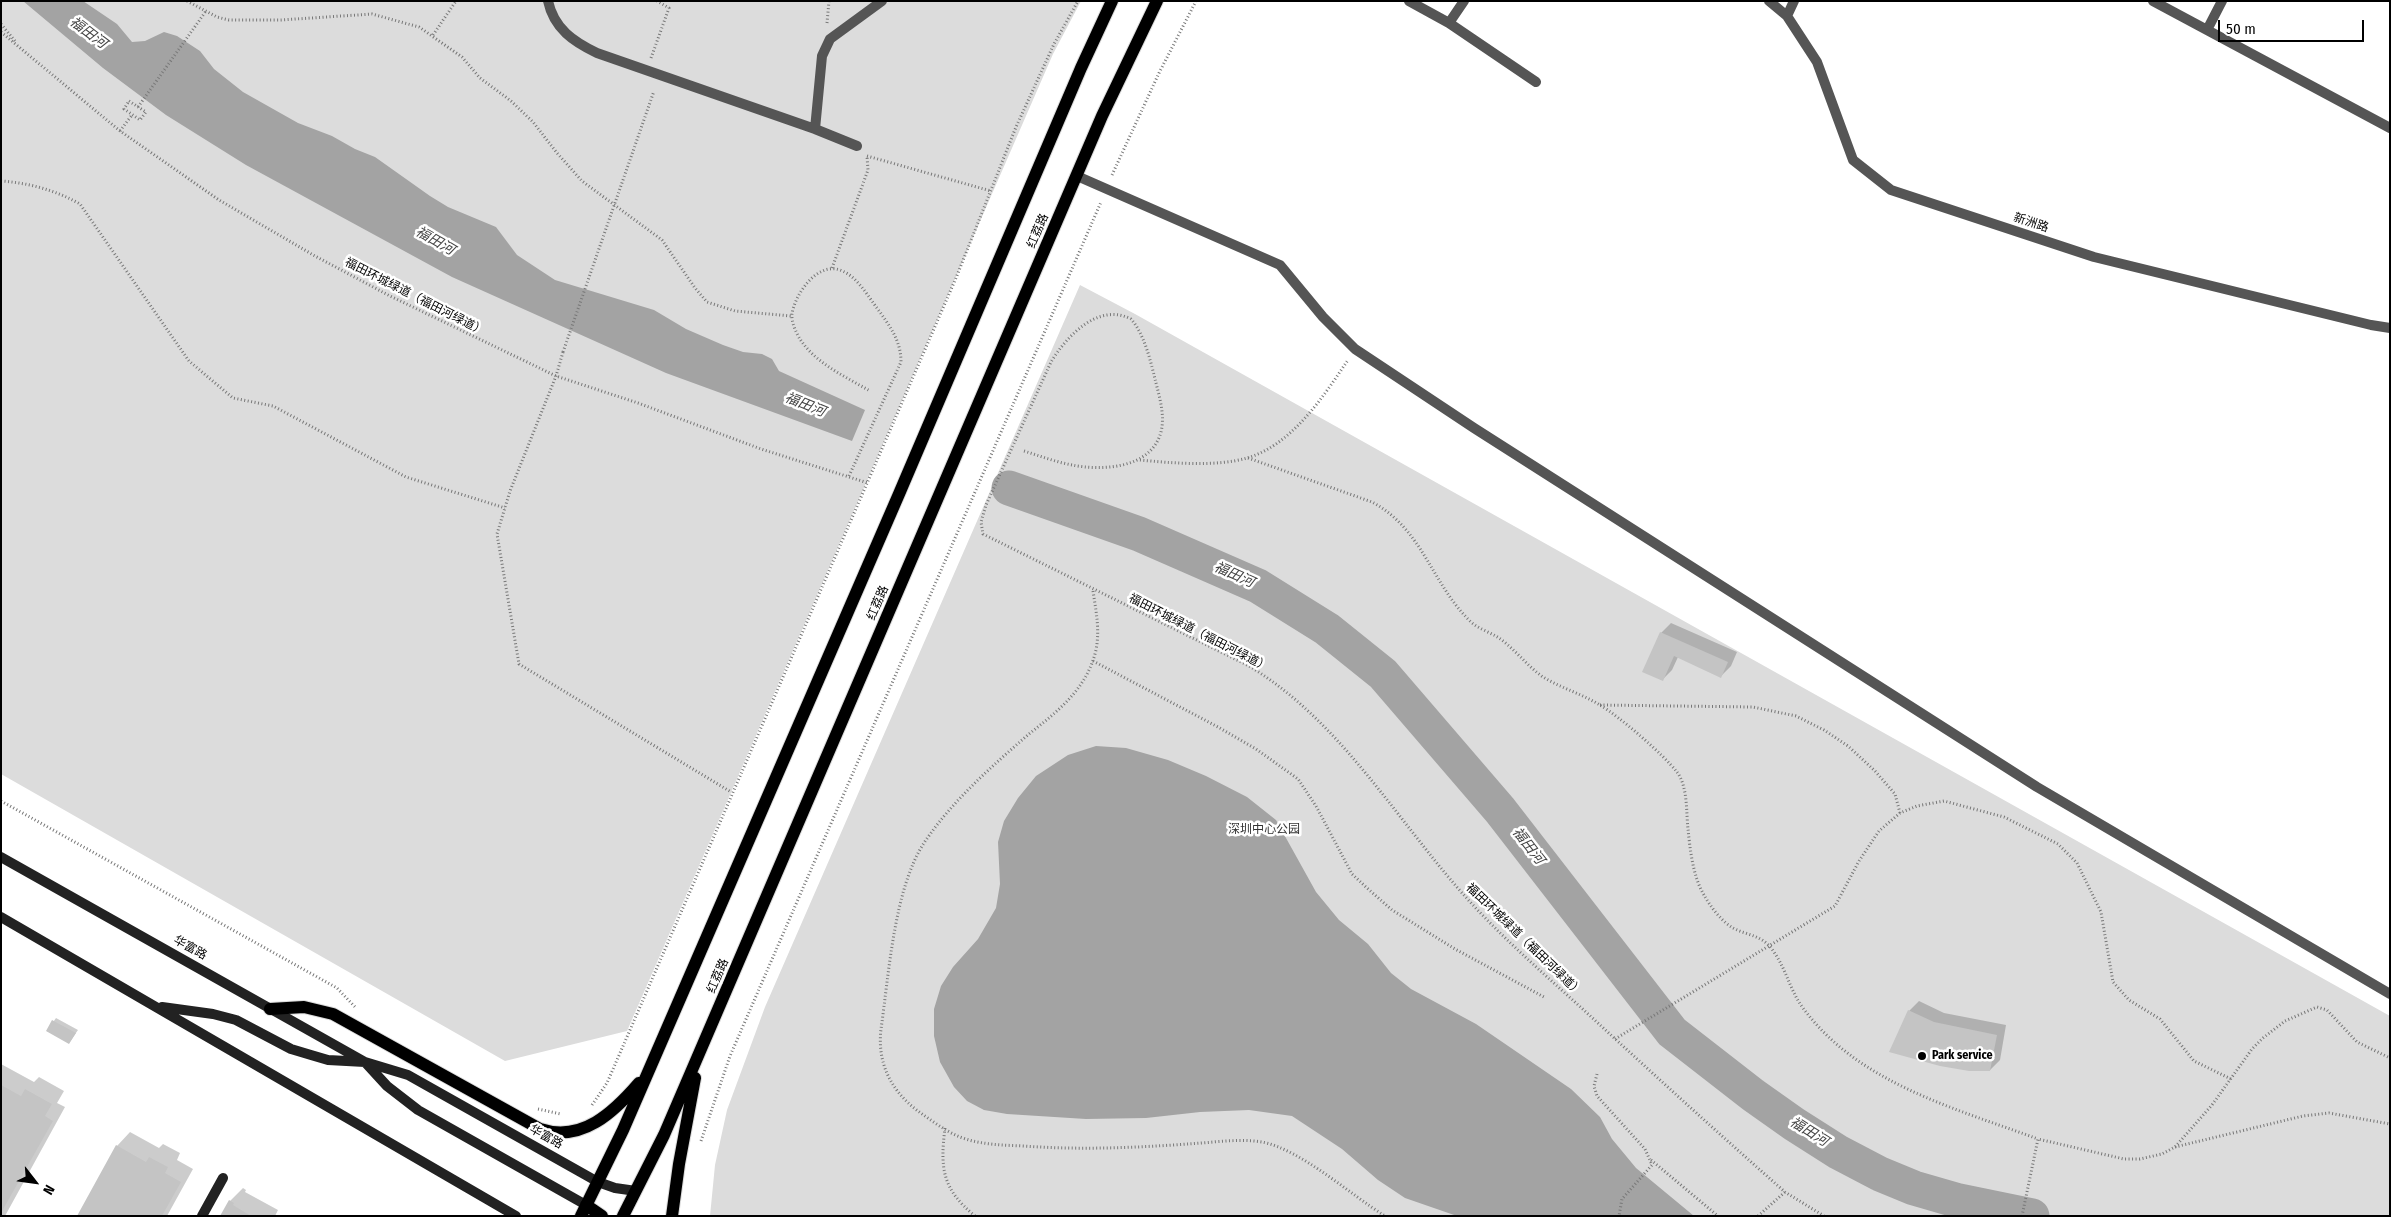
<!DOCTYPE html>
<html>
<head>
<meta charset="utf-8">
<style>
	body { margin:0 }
	#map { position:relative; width:2391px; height:1217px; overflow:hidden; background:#fff; font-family:"Fira Sans Condensed",sans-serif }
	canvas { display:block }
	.frame { position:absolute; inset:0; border:2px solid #000; pointer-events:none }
	.north { position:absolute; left:10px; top:1157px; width:50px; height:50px; -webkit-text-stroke:4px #fff; paint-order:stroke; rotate:120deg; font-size:14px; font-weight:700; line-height:20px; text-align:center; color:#000 }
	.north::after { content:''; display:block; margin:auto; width:18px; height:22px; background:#000; clip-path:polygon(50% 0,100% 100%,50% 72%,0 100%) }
	.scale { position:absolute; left:2218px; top:20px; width:146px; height:22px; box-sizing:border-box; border:2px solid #000; border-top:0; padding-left:6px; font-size:15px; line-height:18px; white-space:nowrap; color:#000; -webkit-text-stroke:4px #fff; paint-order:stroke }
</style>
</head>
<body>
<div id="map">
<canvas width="2391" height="1217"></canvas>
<div class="frame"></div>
<div class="north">N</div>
<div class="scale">50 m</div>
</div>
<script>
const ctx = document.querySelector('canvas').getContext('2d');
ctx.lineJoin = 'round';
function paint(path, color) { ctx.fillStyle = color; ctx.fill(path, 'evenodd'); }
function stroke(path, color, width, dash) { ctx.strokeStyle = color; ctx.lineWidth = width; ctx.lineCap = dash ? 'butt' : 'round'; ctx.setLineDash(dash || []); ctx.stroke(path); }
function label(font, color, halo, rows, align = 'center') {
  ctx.font = font + ' "Fira Sans Condensed","Noto Sans SC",sans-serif'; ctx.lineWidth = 5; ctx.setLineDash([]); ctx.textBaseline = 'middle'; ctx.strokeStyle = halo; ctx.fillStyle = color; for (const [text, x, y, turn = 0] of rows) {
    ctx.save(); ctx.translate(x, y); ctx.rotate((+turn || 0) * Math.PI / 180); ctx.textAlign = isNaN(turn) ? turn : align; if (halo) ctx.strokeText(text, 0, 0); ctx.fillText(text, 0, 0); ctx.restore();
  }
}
paint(new Path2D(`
	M1,1H1081L1053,54L627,1031L505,1061L1,774Z
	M1080,285L1135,314L2390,1016V1216H710L715,1165L727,1110L765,1007Z`), '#dcdcdc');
paint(new Path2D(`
	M23,1H83L117,24L132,42L145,41L164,32L177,36L200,51L214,69L243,92L298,123L332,136L355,149L375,157L430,196L448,207L496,227L517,255L555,280L654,310L686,329L723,345L743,352L762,354L772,359L779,371L865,410L852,441L666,373L452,277L246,165L166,115L103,68Z
	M1096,746L1126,748L1168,760L1206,776L1247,797L1276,820L1316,892L1339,920L1368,944L1391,973L1411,989L1476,1024L1571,1089L1600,1117L1612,1139L1636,1168L1694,1216H1457L1405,1198L1378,1180L1342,1149L1292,1116L1249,1110L1200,1112L1146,1118L1086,1119L1007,1114L984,1110L967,1101L954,1087L940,1062L934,1036V1009L941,986L953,967L978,939L996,908L1000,884L998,842L1004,821L1018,798L1036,776L1068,755Z`), '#a3a3a3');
paint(new Path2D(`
	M1671,623L1737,652L1731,666L1721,676L1678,657L1672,670L1662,680L1644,671L1661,633Z
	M1919,1001L1944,1013L2006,1025L2000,1060L1990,1070L1909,1011Z
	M56,1018L78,1030L69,1043L47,1031Z
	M1,1064L34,1082L39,1077L64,1091L57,1103L65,1107L5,1216H1Z
	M130,1132L159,1148L163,1144L180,1153L177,1160L193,1169L167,1216H78L117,1146Z
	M243,1188L246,1190L245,1192L278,1210L275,1216H222L230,1201Z`), '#0003');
stroke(new Path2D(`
	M1009,488L1139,534L1258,586L1327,629L1383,674L1500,810L1672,1032L1753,1095L1794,1124L1838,1152L1880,1174L1914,1188L1959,1201L2032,1216`), '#a3a3a3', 35);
paint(new Path2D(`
	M1660,632L1728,662L1721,678L1674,656L1663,681L1642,672Z
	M1908,1010L1934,1022L1997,1035L1990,1071H1969L1940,1066L1889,1052Z
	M52,1020L76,1033L69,1044L46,1031Z
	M1,1085L21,1096L25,1089L52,1104L45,1116L53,1121L1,1213Z
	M116,1145L146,1162L149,1157L168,1167L165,1173L181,1182L162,1216H77Z
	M229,1200L234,1203L233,1205L251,1216H220Z`), '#c4c4c4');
const primary = new Path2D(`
	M270,1009L304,1007L333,1014L540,1129C582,1143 614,1112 639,1083
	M586,1205L602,1216
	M581,1216L623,1130L899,494L1081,68L1112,1
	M623,1216L664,1135L1102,116L1157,1
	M672,1216L679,1164L695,1078`);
stroke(primary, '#dbdbdb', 14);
stroke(new Path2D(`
	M187,1L217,17L229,20H281L372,14L419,27L462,57L480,78L511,101L533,122L557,153L582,181L662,240L695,288L707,302L735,311L791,316
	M827,23L829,1
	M1,24L15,41
	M1,32L120,131L219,200L315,256L390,296L556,376L638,403L761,449L868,483
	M433,35L456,1
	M651,58L669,8L657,1
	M129,101L146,112L140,120L124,109Z
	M138,107L206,11
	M120,131L132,115
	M867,156L991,191
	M1112,175L1159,73L1196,1
	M1,181C29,183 55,190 80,204L189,361L233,398L273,406L406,477L505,508
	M832,268L868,170L867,156
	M563,352L556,376L510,491L497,534L519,664L731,792
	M1024,451C1040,456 1056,462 1072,465C1102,471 1151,469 1161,432C1165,416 1160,399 1156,383C1151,363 1145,335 1131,319C1098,302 1066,337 1051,362L986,505L981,522L983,534L1249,666C1339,720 1394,816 1463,894C1500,936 1544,974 1586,1012C1652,1073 1718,1133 1785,1192L1824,1216
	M1248,458L1372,502C1423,529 1431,583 1470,621C1478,629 1490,632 1499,638C1515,649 1527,666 1543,677C1561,688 1582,694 1600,705C1620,717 1663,754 1677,772C1688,787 1686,811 1688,829C1690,849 1693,877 1704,895C1710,906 1721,921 1733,928C1746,935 1761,935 1771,948C1786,967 1789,989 1803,1008C1858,1083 1954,1108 2038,1139
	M1140,460C1171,463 1217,467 1247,458C1292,445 1323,397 1348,360
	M849,476L901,362C901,340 889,325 877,308C867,295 857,276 840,270C817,262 795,294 792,314C791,321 796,333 800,339C815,363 846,377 870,391
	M1093,591C1096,611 1100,630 1096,650C1087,689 1058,711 1029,734C992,766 951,802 924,843C894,889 889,974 881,1029C877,1063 891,1091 918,1111C931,1120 945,1131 960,1137C981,1145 1002,1145 1024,1146C1078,1150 1132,1148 1187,1144C1211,1143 1237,1138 1262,1142C1300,1149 1351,1195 1385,1216
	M1093,661L1218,727L1256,749L1298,779L1316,806L1352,874L1367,888L1392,910L1455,949L1544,997
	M1600,705L1753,707L1796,716L1824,730L1848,746L1875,771L1895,794L1900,813
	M1,801L337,988L356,1008
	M1615,1039L1835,906L1859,861L1879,831L1900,813L1917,806L1944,801L2004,817L2058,844L2077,863L2101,912L2113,982L2129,1000L2160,1019L2194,1061L2231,1079
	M1597,1074L1594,1086L1597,1096L1645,1149L1652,1165L1622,1199L1619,1216
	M592,1105L607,1083L956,278L1016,127L1054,44L1078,1
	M538,1109L561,1114
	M945,1128C940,1168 942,1189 975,1216
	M701,1141L730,1056L1101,202
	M2175,1147L2303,1116L2329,1113L2390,1124
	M1651,1160L1718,1216
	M1758,1216L1785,1192
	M2022,1216L2038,1139L2124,1159H2140L2162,1154L2175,1147L2212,1105L2252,1049L2263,1038L2285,1021L2317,1007L2327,1010L2357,1042L2390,1058`), '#777', 3, [1, 2.5]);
stroke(new Path2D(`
	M548,1C554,29 574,42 597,53L815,129L857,146
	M1409,1L1449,23L1536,82
	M1769,1L1787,16L1817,62L1853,160L1891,190L2094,257L2371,325L2390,328
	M2153,1L2390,128
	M1787,16L1794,1
	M1449,23L1464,1
	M2207,30L2222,1
	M815,129L822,56L830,39L882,1`), '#555', 10);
stroke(new Path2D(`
	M1077,176L1280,265L1323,317L1355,349L1474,428L2037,787L2390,994`), '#555', 10);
stroke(new Path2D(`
	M1,857L365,1062L387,1086L418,1110L586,1205
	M1,917L516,1216
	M162,1007L213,1014L236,1020L291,1049L311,1055L328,1060L365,1062L408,1075L598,1182L615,1188L636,1191
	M202,1216L223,1178`), '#222', 10);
stroke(primary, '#000', 12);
stroke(new Path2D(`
	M563,352L654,91`), '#777', 3, [1, 2.5]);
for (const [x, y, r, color] of [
	[1922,1056,5,"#000"]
]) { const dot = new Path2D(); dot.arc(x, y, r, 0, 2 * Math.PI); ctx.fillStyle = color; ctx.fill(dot); stroke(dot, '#fff', 2); }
label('12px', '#000', '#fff', [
	["新洲路",2031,223,18],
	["红荔路",1038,231,-67],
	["福田环城绿道（福田河绿道）",415,297,27],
	["红荔路",878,603,-67],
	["福田环城绿道（福田河绿道）",1199,633,27],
	["福田环城绿道（福田河绿道）",1524,940,44],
	["华富路",190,948,29],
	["红荔路",718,976,-67],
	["华富路",546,1137,29]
]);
label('12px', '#333', '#fff', [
	["深圳中心公园",1264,830]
]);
label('bold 12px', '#000', '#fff', [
	["Park service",1932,1056]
], 'left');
label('italic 14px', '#444', '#fff', [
	["福田河",88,33,37],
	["福田河",435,241,30],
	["福田河",805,405,22],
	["福田河",1234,575,24],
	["福田河",1528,846,52],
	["福田河",1809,1132,32]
]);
</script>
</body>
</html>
